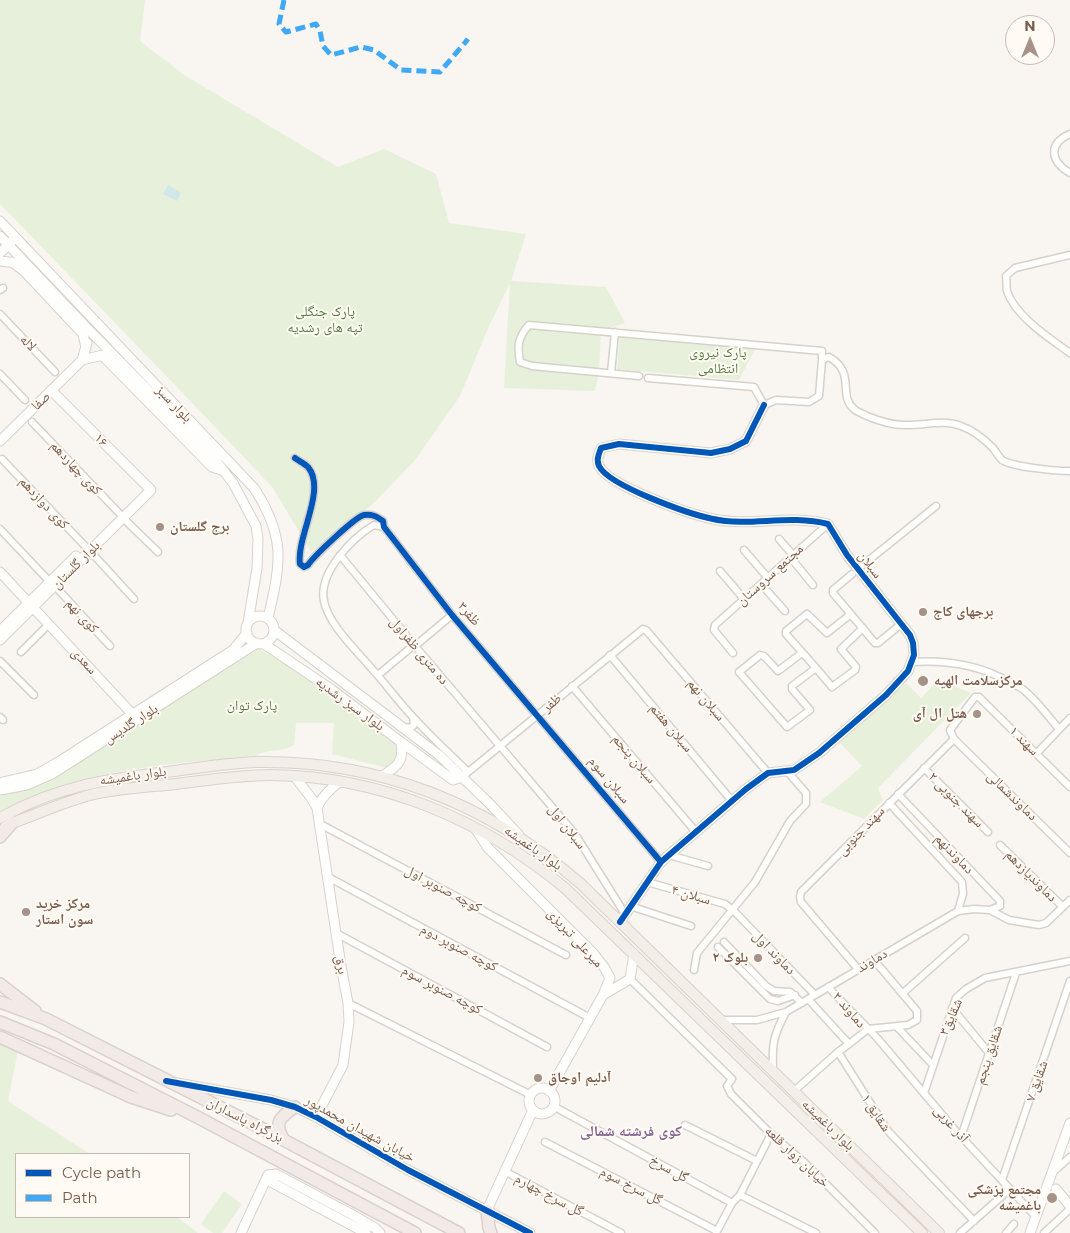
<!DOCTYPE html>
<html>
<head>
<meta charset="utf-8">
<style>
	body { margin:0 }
	#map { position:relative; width:1070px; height:1233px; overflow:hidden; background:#f9f5f0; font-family:Montserrat,sans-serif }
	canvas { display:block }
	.legend { position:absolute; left:15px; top:1153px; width:175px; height:65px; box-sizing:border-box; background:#fffaf3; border:1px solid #cabbb1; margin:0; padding:6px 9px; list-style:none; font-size:15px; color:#7a5c4d }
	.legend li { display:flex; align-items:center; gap:10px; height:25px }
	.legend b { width:25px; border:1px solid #cabbb1 }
	.north { position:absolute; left:1005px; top:15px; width:50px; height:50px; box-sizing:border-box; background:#fffaf3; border:1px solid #cabbb1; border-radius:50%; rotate:0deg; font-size:14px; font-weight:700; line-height:20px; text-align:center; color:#7a5c4d }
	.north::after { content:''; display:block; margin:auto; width:18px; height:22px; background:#a69286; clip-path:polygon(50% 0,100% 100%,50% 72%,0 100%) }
</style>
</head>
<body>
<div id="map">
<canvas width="1070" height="1233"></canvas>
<ul class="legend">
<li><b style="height:6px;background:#0057b8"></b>Cycle path</li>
<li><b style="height:6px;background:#3fa9f5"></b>Path</li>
</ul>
<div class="north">N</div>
</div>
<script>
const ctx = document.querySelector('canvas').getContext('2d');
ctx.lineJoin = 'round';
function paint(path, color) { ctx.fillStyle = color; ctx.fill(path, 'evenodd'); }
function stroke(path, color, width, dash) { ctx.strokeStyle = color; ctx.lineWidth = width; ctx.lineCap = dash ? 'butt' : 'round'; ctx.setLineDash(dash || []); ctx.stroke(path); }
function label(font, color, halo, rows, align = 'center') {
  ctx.font = font + ' Montserrat,"Noto Naskh Arabic",sans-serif'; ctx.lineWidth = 4; ctx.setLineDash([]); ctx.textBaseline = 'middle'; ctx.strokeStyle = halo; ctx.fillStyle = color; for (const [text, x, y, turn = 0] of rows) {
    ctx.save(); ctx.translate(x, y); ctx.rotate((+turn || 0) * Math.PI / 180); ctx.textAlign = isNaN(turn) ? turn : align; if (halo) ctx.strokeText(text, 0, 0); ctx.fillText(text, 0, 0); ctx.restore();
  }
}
paint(new Path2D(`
	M0,0H145L140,41L184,75L338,167L384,149L436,174L449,223L526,234L511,281L606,287L625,323L601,331L599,372L595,391L504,388L510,283L489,326L460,396L415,460L374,503L311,552L273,488L177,387L0,204Z
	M620,336L756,347L739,380L617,369Z
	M259,649L303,674L394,742C398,752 398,758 392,767L387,768L332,754L334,723H296L294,745C280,753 269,748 256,756C170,764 78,769 0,811V795L51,778L206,679Z
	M938,680L971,693L878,788L883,800L864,819L820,802L862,766L838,741L906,683L921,698Z
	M0,1043L18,1050L8,1101L90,1154H16V1217H177L198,1233H0Z
	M224,1191L242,1204L222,1233H213L201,1224Z`), '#e7f0db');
paint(new Path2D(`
	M168,185L181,193L177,201L163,194Z`), '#d0e8ea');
const street = new Path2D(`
	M1070,134C1047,144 1051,162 1070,173
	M1070,255L1015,268L1006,276C1007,280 1006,287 1007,291C1015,316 1049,338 1070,353
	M0,290L3,288
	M0,314L55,372
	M611,373L615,332
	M0,374L25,400
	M639,376L532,366L520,362C517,346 518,337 529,325L822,351V360
	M648,378L754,387L764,405L776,400L809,402L819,396L822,360L829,357C857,373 837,395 854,409C857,412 863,414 867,416C879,421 891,425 904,425C923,426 942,419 961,426C973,430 984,439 993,448C996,452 999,457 1002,460C1012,467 1057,471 1070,471
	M32,422L120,514
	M295,458C299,461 305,464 308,467C327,490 296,537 300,564L304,567L308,565C314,556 355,517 364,515C372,514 376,516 383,521L384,527L452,615L661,862
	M2,459L86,547
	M123,518L158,552
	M384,527L374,525C352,538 318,573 324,601C328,624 357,651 372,669C387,685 399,703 414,718C431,737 450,754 468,772
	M0,529L50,582
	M779,539L793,555
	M744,550L768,578
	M90,551L134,599
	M340,555L415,646L575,834L625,914
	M791,558L813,585
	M858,569L936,506
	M720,571L744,599
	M852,574L833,590V593L875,643H878L900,625
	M761,584L785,611
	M55,586L110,646
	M415,646L452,615
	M21,652L49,624
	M733,653L714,630L715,625L828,524
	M802,653L778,671L764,656L760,655L739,672L787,727L810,710L792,689V686L816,668L832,687L855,670L856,667L841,649L863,628
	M610,655L732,801
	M0,661L34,695
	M912,662C946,660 978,664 1009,682C1014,685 1021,687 1025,691C1038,702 1048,716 1059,729
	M816,668L786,634V631L807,614L827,633L851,614
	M378,675L414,645
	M572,686L696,832
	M0,717L3,720
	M405,728L412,727L414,725L413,717
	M1037,753L1070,718
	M924,768L988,832
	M462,777L643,629L646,630L768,773
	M1070,787L979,697H975L950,730L954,739L1070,853
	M898,794L1000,901V906L990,910
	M889,803L962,882L963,894L958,911
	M320,824L566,955
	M1000,845L1063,907
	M669,855L708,866
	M328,877L590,1018
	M647,882L725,904L735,912L815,995
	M630,906L691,926
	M336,933L547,1047
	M724,942L766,986L774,991L790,992L802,1003
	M718,947L770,999L778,1001L795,995
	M858,969L801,902L800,897L801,892L954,739
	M694,970L697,953L755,882L790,821L806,804V793L787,771
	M630,979L732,1079L727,1086L731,1094L771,1134L805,1163L875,1233
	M828,987L878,1039L955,1130L1036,1217
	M903,993L965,938
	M808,999L849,1044L838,1052L888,1131L974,1221
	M348,1003L531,1095
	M952,1008L989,1053
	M720,1020H757L786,1012L958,911L974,909L990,910L1009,920L1039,925L1046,923L1070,900
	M897,1027L933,1065
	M868,1029L908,1025L917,1020V1011L874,960
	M849,1044L868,1029
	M773,1070C772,1044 773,1036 786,1012
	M794,1091L838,1052
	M924,1093L956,998L966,989L985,978L1070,961
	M553,1106L732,1203
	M685,1125L757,1161
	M961,1137L1016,973
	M545,1142L717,1231
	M504,1171L621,1233
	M1053,1172L1070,1157
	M1002,1180L1070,981
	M740,1195L816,1233
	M716,1233L732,1203L740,1195L771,1134
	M960,1233L1010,1189
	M1006,1233L1014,1224
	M1044,1233L1070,1209`);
const secondary = new Path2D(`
	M0,221L254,488C286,537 281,563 268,618
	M0,236L87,328L209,452L233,483L256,526L258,539L257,568L248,623
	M0,253L12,241
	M0,261L17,263
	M12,262L24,271L83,334L86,348
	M87,343L82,360L107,354
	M102,355L212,467L224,471
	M0,441L82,360
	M0,572L136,718
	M246 630a14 14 0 1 1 28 0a14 14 0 1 1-28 0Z
	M274,630L439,755L490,804L519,835
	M0,631L76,556
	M0,640L151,490L51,390
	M264,644L331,689L401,742C404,762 398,766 382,776
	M401,742L453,780L462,777
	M295,777L312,799L317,808L341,966L348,1003L349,1022L343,1065L316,1117
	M0,783L37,774L60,761L233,650L247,633
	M0,790L27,785L52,774L257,643
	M317,808C322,796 330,790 339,782
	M475,828L488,848L593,953L604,967L610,978L603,995L549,1091
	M620,922L661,862L669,855L746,789L768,773L794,770L819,753L886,695L908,671L914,655L913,643L910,635L847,555L828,524C788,514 750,527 713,519C689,514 609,486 599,466C596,459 599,454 601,448L619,444L711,453L730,449L746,441L764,405
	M603,995L630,979L634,954
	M177,1083L271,1100L295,1107L316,1117L408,1170L530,1233
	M529 1101a13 13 0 1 1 26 0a13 13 0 1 1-26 0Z
	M276,1174L271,1182L366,1233
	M1056,1189L1070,1206
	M487,1210L533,1110
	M241,1233L268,1175L276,1174L351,1214L375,1228L380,1233
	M1030,1233L1070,1123`);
const primary = new Path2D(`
	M0,818C55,787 105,779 167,772C197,768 227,763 257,762C379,760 488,804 580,883L939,1233
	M5,827L12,823C37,814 64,802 90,795C118,788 148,787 176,784C208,780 239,775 271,775C379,776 482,819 565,888L922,1233`);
const highway = new Path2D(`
	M0,837L12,823
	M0,984L35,1011
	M0,1002L46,1019L261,1128L459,1233
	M0,1022L54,1044L199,1118L415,1233
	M0,1037L131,1097L171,1110
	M284,1140C273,1123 280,1117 295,1107
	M487,1210L489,1228L491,1233`);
stroke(street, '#d7d1cb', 9);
stroke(secondary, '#d9d2cb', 11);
stroke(primary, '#dad1cc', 12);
stroke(highway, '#dad1cc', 14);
stroke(street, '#fefefd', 6);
stroke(secondary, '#fefefd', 9);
stroke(primary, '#f3eee8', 10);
stroke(highway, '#f2eae7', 11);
stroke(new Path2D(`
	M284,0L279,24L286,32L316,24L320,31L323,46L331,55L361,47L374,50L401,70L440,72L468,39`), '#3fa9f5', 5, [10, 5]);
stroke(new Path2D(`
	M295,458C299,461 305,464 308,467C327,490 296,537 300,564L304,567L308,565C314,556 355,517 364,515C372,514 376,516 383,521L384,527L452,615L661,862
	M620,922L661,862L669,855L746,789L768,773L794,770L819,753L886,695L908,671L914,655L913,643L910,635L847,555L828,524C788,514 750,527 713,519C689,514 609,486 599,466C596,459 599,454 601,448L619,444L711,453L730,449L746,441L764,405
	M166,1081L271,1100L295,1107L316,1117L408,1170L530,1233`), '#0057b8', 6);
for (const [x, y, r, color] of [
	[160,527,5,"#a69286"],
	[923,612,5,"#a69286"],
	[923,681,6,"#a69286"],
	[977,714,5,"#a69286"],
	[26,912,5,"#a69286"],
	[758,958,5,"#a69286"],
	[538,1078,5,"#a69286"],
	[1052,1198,6,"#a69286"]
]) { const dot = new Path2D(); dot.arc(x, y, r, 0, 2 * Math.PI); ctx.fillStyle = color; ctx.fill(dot); stroke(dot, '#fffaf3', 2); }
label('14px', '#537a41', '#fffaf3', [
	["پارک جنگلی",325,312],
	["تپه های رشدیه",325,328],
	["پارک نیروی",718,353],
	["انتظامی",718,369],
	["پارک توان",252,706]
]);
label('14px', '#7a5c4d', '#fffaf3', [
	["لاله",28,343,46],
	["صفا",41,401,-45],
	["بلوار سبز",174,404,46],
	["۱۶",101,440,45],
	["کوی چهاردهم",76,468,47],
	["کوی دوازدهم",44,503,47],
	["بلوار گلستان",76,565,-45],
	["سبلان",870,565,53],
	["مجتمع سروستان",770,575,-42],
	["ظفر۳",469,614,50],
	["کوی نهم",82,616,47],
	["ده متری ظفراول",419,651,50],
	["سعدی",84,661,47],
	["سبلان نهم",706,700,50],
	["ظفر",552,703,-40],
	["بلوار سبز رشدیه",350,704,36],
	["بلوار گلدیس",131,724,-33],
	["سبلان هفتم",671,728,50],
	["سهند ۱",1024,741,45],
	["سبلان پنجم",634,759,50],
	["بلوار باغمیشه",133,776,-8],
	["سبلان سوم",609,780,50],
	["دماوندشمالی",1012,796,44],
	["سهند جنوبی ۲",956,800,45],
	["سبلان اول",567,827,52],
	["سهند جنوبی",861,831,-46],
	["بلوار باغمیشه",533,848,35],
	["دماوندنهم",954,854,46],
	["دماوندیازدهم",1031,876,45],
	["کوچه صنوبر اول",443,889,28],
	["سبلان ۴",691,895,16],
	["میرعلی تبریزی",575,938,47],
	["کوچه صنوبر دوم",459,948,28],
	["دماوند اول",774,953,46],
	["دماوند",872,961,-31],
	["برق",341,965,80],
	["کوچه صنوبر سوم",442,990,28],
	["دماوند ۲",849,1010,49],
	["شقایق۳",951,1017,-67],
	["شقایق پنجم",989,1055,-72],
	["شقایق ۷",1037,1081,-71],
	["شقایق ۱",876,1113,57],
	["بزرگراه پاسداران",245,1120,27],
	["آذر غربی",951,1124,49],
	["بلوار باغمیشه",828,1125,44],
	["خیابان شهیدان محمدپور",360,1129,29],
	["خیابان زوار قلعه",797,1157,43],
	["گل سرخ",669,1169,29],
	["گل سرخ سوم",631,1186,27],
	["گل سرخ چهارم",549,1195,28]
]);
label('bold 14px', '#7a5c4d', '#fffaf3', [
	["برج گلستان",170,527],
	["برجهای کاج",933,612],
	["مرکزسلامت الهیه",934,681],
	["هتل ال آی",967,714,"right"],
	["مرکز خرید",36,904],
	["سون استار",36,920],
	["بلوک ۲",748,958,"right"],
	["آدلیم اوجاق",548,1078],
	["مجتمع پزشکی",1041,1190,"right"],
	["باغمیشه",1041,1206,"right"]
], 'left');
label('bold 15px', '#846695', '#fffaf3', [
	["کوی فرشته شمالی",631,1132]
]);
</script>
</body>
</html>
